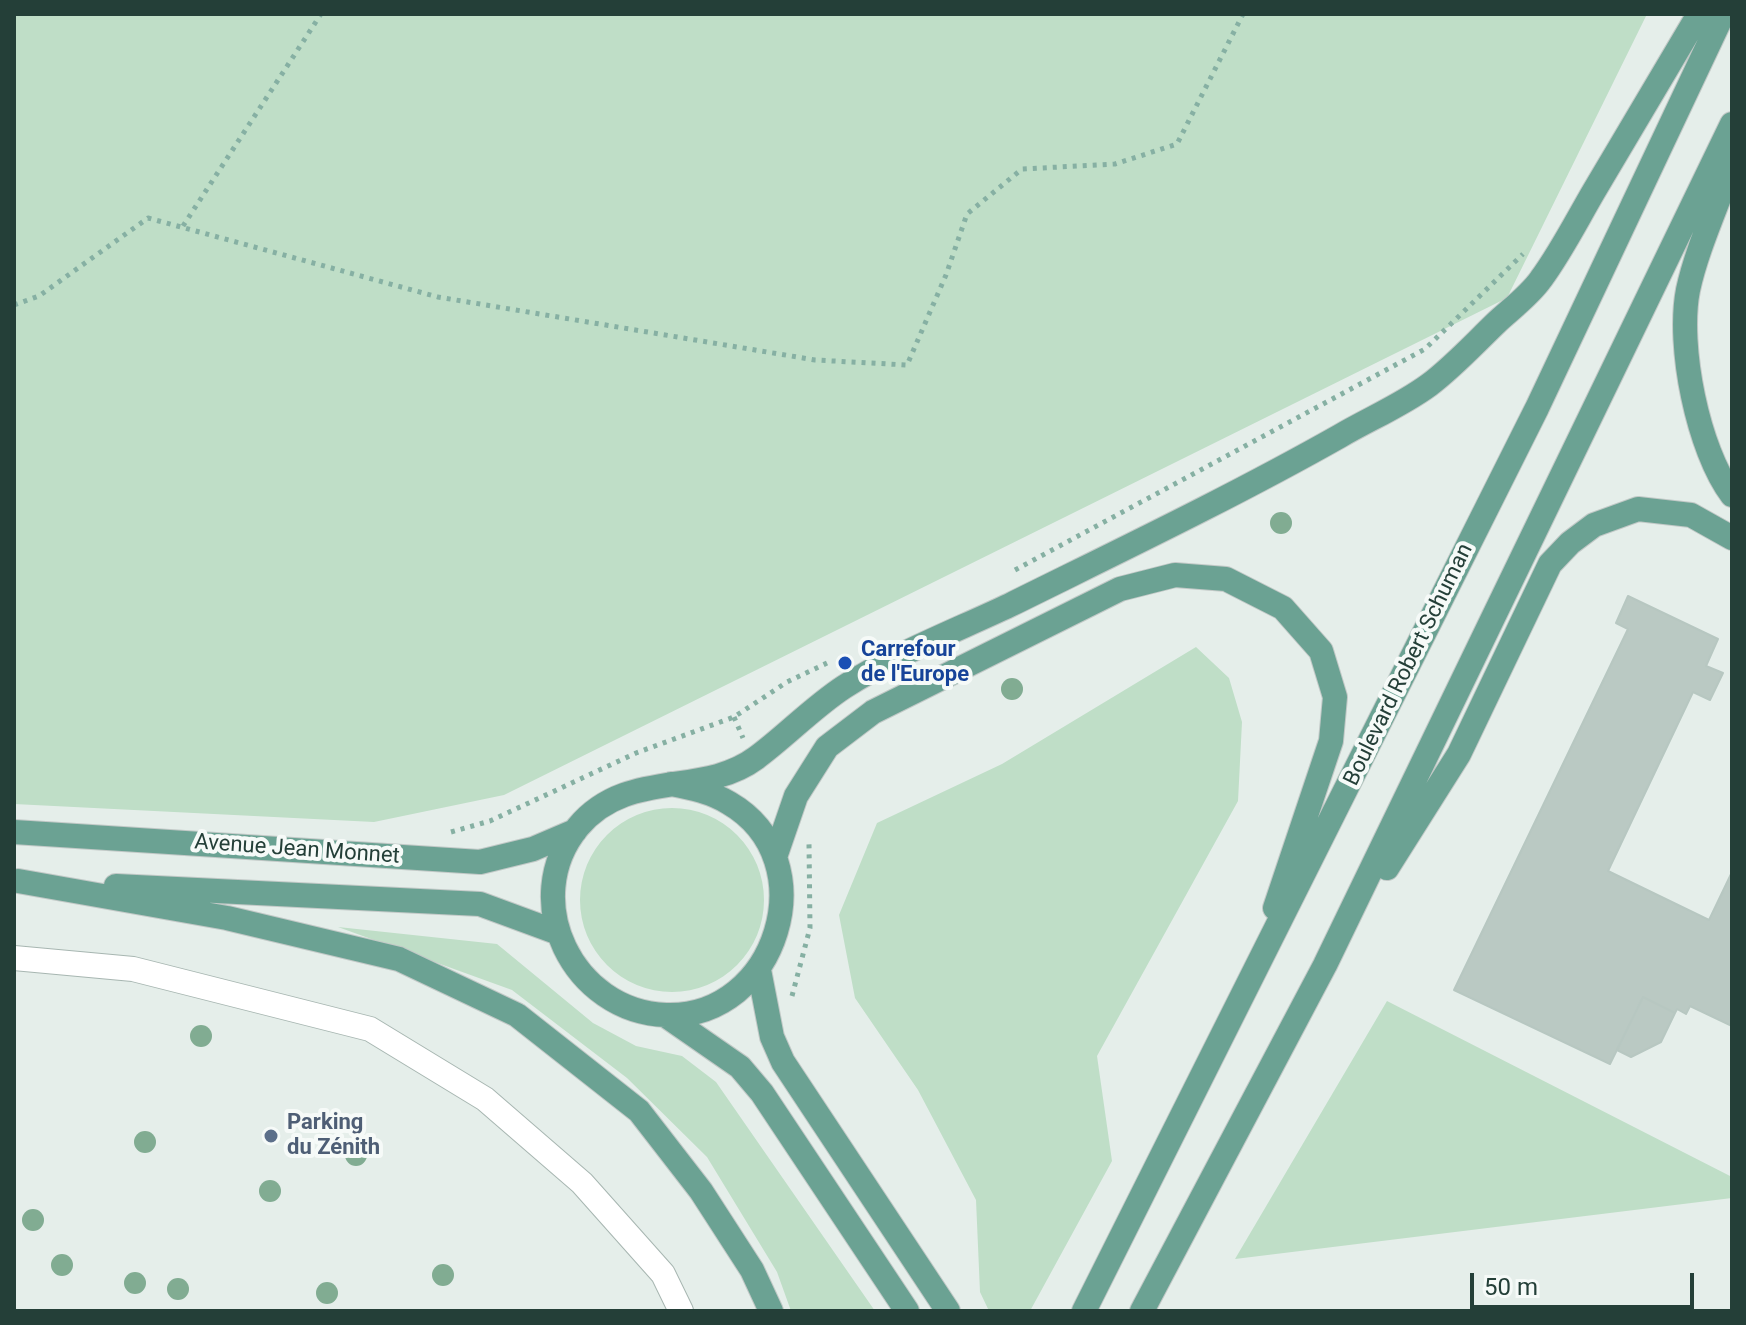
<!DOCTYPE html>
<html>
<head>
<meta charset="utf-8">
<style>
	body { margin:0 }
	#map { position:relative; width:1746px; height:1325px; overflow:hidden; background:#e5eeea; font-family:Roboto,sans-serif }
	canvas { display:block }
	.frame { position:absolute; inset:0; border:16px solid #243f38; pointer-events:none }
	.scale { position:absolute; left:1470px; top:1273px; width:224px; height:36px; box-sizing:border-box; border:4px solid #243f38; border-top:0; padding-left:10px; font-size:24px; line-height:28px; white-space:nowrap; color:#243f38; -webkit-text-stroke:6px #f6faf8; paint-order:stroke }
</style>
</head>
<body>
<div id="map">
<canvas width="1746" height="1325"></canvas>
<div class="frame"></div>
<div class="scale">50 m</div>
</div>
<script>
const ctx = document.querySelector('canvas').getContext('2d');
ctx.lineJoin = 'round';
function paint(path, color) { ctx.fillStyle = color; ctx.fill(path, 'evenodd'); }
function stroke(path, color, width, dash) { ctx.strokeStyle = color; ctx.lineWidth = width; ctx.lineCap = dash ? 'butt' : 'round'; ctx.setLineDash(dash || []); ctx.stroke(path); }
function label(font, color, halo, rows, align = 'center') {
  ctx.font = font + ' Roboto,sans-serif'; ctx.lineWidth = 8; ctx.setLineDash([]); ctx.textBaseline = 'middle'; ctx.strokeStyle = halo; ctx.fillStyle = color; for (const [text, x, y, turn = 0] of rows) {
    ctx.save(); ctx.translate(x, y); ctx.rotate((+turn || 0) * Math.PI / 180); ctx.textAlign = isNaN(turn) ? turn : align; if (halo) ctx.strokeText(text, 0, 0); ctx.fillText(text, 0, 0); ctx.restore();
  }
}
paint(new Path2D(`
	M14,14H1647L1507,298L504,795L374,822L14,804Z
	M1196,647L1229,678L1242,722L1238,801L1097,1056L1112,1161L1030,1311H989L980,1292L976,1200L918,1090L855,998L839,915L877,823L1002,764Z
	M580 900a92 92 0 1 1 184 0a92 92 0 1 1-184 0Z
	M338,927L497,944L593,1023L636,1046L682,1056L716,1082L875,1311H791L777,1272L707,1157L627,1078L512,990Z
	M1387,1001L1732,1177V1198L1235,1259Z`), '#bfdec7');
const building = new Path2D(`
	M1628,596L1718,639L1706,666L1723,673L1710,700L1693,692L1608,871L1709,920L1732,872V1026L1690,1006L1686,1014L1677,1009L1675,1013L1643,997L1610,1064L1454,990L1628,629L1616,623Z
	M1643,997L1675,1013L1661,1042L1631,1057L1617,1050Z`);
paint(building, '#bac9c3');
stroke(building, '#b7c7c1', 2);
const minor = new Path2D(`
	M14,958L133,969L370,1029L485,1099L582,1183L663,1274L681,1311`);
const major = new Path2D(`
	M1732,163C1718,204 1697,248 1688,290C1677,346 1698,450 1732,495
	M671,784C692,788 711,792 729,803C827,860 777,1019 666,1015C573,1012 518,900 578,827C627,768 702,798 756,758C786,736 812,708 844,687C895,654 955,631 1010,605C1121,550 1232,497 1340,436C1369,419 1402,405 1429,385C1453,367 1475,343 1497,322C1511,309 1530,295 1541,279C1561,252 1577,220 1594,191C1629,132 1664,73 1699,14
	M14,832L480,862L533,849L575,831
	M775,857L796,796L827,747L873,712L1120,589L1175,575L1226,579L1283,608L1321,651L1335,697L1331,741L1275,908
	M1387,868L1459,754L1550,564L1570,543L1594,525L1638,509L1691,515L1732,538
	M18,881L227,918L399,959L517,1015L639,1111L701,1191L752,1270L771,1311
	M116,886L480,904L556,932
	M759,970L772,1037L783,1062L948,1311
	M665,1015L740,1067L762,1093L907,1311
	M1084,1311L1537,408L1723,14
	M1142,1311L1325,965L1732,124`);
stroke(minor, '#a7b6b1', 26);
stroke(major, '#c2c9c7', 26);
stroke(new Path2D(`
	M183,226L321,14
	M14,305L39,296L148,218L438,297L815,360L907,365L946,275L967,214L1022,169L1115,164L1177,144L1243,14
	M1015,570L1425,349L1523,254
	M734,717L743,738
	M451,832L490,821L636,753L734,717L787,682L827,663
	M792,996L810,928L809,844`), '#86b0a3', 5, [4, 6]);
stroke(minor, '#fff', 24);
stroke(major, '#6ba293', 24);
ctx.fillStyle = '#81ac92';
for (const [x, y] of [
	[1281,523],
	[1012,689],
	[201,1036],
	[145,1142],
	[356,1155],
	[270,1191],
	[33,1220],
	[62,1265],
	[443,1275],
	[135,1283],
	[178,1289],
	[327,1293]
]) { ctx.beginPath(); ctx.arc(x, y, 11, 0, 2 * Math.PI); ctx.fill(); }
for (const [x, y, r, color] of [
	[845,663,8,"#1a4fb4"],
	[271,1136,8,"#5c6f8a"]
]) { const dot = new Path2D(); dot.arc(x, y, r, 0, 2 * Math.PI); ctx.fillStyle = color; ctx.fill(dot); stroke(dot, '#f6faf8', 3); }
label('bold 22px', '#164399', '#f6faf8', [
	["Carrefour",861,650],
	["de l'Europe",861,675]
], 'left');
label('22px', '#243f38', '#f6faf8', [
	["Boulevard Robert Schuman",1409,665,-64],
	["Avenue Jean Monnet",297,850,4]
]);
label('bold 22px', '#4e5e75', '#f6faf8', [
	["Parking",287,1123],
	["du Zénith",287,1148]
], 'left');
</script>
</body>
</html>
